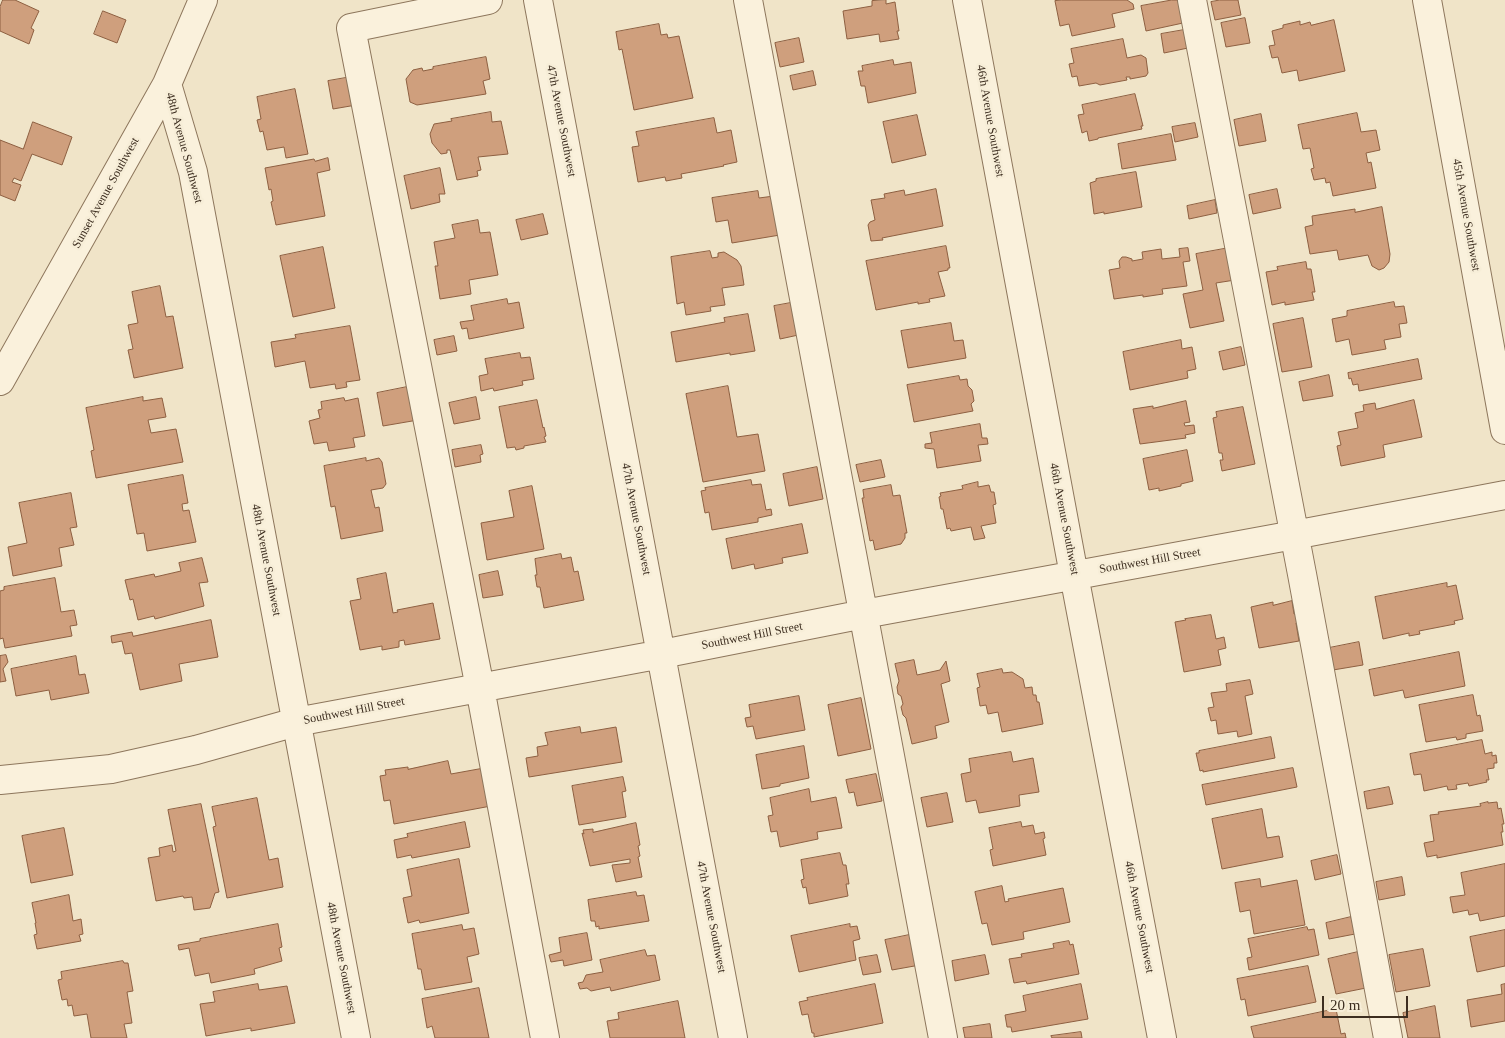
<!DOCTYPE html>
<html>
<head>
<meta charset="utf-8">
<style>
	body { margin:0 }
	#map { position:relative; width:1505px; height:1038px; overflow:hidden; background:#f0e4c8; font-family:Georgia,serif }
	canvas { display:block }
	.scale { position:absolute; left:1322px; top:996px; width:86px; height:22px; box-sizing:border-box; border:2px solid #3d2e20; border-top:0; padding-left:6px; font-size:15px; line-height:18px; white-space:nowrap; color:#3d2e20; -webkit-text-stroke:4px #f7eed8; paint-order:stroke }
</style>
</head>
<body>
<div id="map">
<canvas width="1505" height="1038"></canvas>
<div class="scale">20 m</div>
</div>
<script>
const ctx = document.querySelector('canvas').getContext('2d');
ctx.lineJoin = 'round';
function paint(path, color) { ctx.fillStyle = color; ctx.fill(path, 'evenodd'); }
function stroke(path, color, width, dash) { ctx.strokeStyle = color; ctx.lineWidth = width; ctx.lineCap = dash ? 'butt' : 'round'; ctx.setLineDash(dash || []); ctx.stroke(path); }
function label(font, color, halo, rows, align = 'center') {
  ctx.font = font + ' Georgia,serif'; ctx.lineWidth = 5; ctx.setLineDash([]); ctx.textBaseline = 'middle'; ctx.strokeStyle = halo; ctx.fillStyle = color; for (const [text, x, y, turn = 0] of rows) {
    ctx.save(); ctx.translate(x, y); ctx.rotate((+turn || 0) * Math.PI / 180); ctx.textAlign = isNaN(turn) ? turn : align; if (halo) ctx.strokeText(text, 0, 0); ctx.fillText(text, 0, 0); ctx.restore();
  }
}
const building = new Path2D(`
	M3,0H15L39,11L31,28L34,30L29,44L0,31V7Z
	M886,0V4L895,2L899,31H897L899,39L880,42L879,34L847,39L843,11L872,6V1Z
	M1062,0H1127L1133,4L1134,9L1112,14L1115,27L1072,36L1069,24L1060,26L1055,1Z
	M1172,0H1178L1183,23L1146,31L1141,6Z
	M1220,0H1238L1241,15L1215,20L1211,2Z
	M103,11L126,20L117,43L94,34Z
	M1245,18L1250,43L1226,47L1221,23Z
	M1334,20L1345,71L1299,81L1297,70L1282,73L1278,57L1272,58L1269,46L1275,45L1272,31L1283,28V25L1300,21V25L1310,22L1311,25Z
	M659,24L661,35L667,34L668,38L679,36L693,98L634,110L622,49L619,50L616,32Z
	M1184,30L1188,48L1164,53L1161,34Z
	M799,38L804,62L780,67L775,43Z
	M1123,39L1127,58L1141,55L1146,58L1148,73L1146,76L1130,79V77H1126L1127,80L1100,85L1096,83L1079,86L1077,76L1072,77L1069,64L1074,63L1071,49Z
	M486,57L490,79L483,81L486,94L417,105L410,102L406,79L413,70L422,68L423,71L433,69V67Z
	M893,60L894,65L911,62L916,93L868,103L865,86H861L858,71H863L862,66Z
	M813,71L816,85L793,90L790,76Z
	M357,76L362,104L333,109L328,81Z
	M295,89L308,154L286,158L284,147L267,150L263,131L260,132L257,120L261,119L257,97Z
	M1135,94L1143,126H1141L1142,129L1098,138V139L1089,141L1087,131L1082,133L1078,115L1084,114L1082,105Z
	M491,112L492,122L501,121L508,154L478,157L481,170L477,171L478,176L457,180L450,150H447V153L441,154L432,143L430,134L434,124L452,121L451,119Z
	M1357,113L1361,132L1376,130L1380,150L1366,153L1368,163L1371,162L1376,188L1333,196L1330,182L1326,183L1325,178L1314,180L1311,169L1314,168L1310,148L1303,149L1298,125Z
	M1261,114L1266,141L1239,146L1234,120Z
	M917,115L926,155L892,163L883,122Z
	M714,118L717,133L731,130L737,162L723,165L724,166L681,174L682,178L666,181L665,177L638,182L632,147L639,146L636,132Z
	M33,122L72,137L62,165L32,154L21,181L14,178L12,182L21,185L15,201L0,195V140L23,149Z
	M1195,123L1198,137L1175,142L1172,127Z
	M1171,134L1176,160L1122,169L1118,144Z
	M328,158L330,170L317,173L325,216L276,225L271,202L273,201L271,189L269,190L265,168L314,159L315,161Z
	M440,168L445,194H439L440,202L411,209L404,176Z
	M1136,172L1142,207L1104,214V212L1094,214L1090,183L1096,181V179Z
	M936,189L943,226L882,238L883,240L871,241L868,225L870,222L875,220L871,200L885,198L884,194L904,190L905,195Z
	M1277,189L1281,208L1253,214L1249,195Z
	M758,191L759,198L774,196L780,235L732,243L728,220L716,222L712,198Z
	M1215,200L1217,213L1189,219L1187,206Z
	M1382,207L1390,254L1389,262L1384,268L1379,270L1372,266L1368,255L1339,260L1337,250L1310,254L1305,227L1313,225L1312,216L1355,209V212Z
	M543,214L548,234L521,240L516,220Z
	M478,220L480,233L490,232L498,275L469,280L471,294L440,299L435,266H438L434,242L455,238L452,225Z
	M946,246L950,268H948V270L938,272L945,296L929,299L930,302L918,304V302L876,310L866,261Z
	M323,247L335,308L293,317L280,256Z
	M1188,248L1190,261L1183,262L1187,286L1162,289L1163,294L1143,297V295L1114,299L1109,270L1120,268L1119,261L1122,257H1126L1132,259V261L1143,259L1142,252L1161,249L1162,259L1180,257L1179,249Z
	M1229,248L1235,280L1216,283L1224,321L1190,328L1183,294L1203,290L1196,254Z
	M710,251L712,258L718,257V253L724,252L737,260L741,266L744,285L722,288L725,305L710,307L711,311L686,315L684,302L677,304L671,257Z
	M1306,262L1307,269H1311L1315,292H1312L1314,300L1285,305V302L1272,305L1266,272L1278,270L1277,267Z
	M160,286L166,317L173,316L183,368L134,378L128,350L133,349L128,325L138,323L132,292Z
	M507,299L508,304L519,302L524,328L469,339L467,328L462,329L460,322L474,320L471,306Z
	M796,302L803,334L780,339L774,306Z
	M1394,302L1395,307L1404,306L1407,323L1399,324L1401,337L1384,340L1386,349L1352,355L1349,339L1336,342L1332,319L1347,316V311Z
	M748,314L755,351L730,355V353L676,362L671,332L725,322L724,318Z
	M1303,318L1312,367L1282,372L1273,324Z
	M951,323L954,341L963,340L966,358L908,368L901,331Z
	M350,326L360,380L346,382L347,387L336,389L335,384L310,388L305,361L275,367L271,342L296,338L295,335Z
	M454,336L457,351L437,355L434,340Z
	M1181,340L1182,349L1192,347L1196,369L1187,371L1188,378L1130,390L1123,352Z
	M1241,347L1245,365L1223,370L1219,352Z
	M520,353L521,358L530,357L534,379L522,381L523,385L494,391L493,388L481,391L479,376L488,374L485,359Z
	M1418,359L1422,379L1359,391L1358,384L1353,385L1351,378L1349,379L1348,373Z
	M1329,375L1333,396L1303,401L1299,382Z
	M959,376L960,380L967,379L968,386L972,390L974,401L971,404L973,411L914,422L907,385Z
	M412,386L418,420L383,426L377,393Z
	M728,386L737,437L758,434L765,471L703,482L686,394Z
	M143,397V401L162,398L166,417L148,420L151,433L176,429L183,462L96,478L91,451L94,450L86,408Z
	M476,397L480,419L454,424L449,403Z
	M344,398L345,401L358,398L365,436L353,438L355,447L329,451L327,442L314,444L309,421L320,418L318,410L322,409L321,402Z
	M537,400L543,428L544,427L546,436L544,437L546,442L524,446V448L516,450L515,447L507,448L499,407Z
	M1414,400L1422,437L1383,445L1385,457L1341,466L1337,446L1341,445L1338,432L1358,428L1355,413L1364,411L1363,405L1375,403L1376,409Z
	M1186,401L1190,422L1184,423L1185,426L1194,425L1195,433L1185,435L1186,438L1140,444L1133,409L1153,406V408Z
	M1243,407L1255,464L1222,471L1220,460H1223L1222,453H1219L1213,418L1217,417L1216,412Z
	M980,424L982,438H987L988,444L978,445L981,461L937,468L934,449L925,448V444L932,443L930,433Z
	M481,445L483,454L480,455L481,462L455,467L452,450Z
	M1187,450L1193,481L1181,484V486L1159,491V488L1149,490L1143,459Z
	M366,458V461L379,458L382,462L386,484L383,488L371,490L375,508L379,507L383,531L341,539L335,506L331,507L324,466Z
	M881,460L885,477L860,482L856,465Z
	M817,467L823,499L789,506L783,474Z
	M183,475L188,503L182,504L183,511L189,510L196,542L147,551L144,533L137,534L128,485Z
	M751,480L752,485L761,484L766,510L771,509L772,515L758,518V522L712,530L709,512L705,513L701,491L706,490L705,488Z
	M978,482V487L989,485L991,492H994L996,504L993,505L996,523L981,526L985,538L974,540L971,527L951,531L950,528L947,529L943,509H941L939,497L941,496L940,493L963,489L962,486Z
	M891,485L893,496L900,495L907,533H905V538L901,544L875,550L873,540L870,541L862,498H864L863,490Z
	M532,486L544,549L487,560L481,523L514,517L509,491Z
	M71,493L77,527L70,528L74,545L59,548L62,566L13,576L8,547L27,543L19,503Z
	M802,524L808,553L782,558L783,563L755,569L754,564L732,569L726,539Z
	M561,554L562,559L571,557L574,572L578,571L584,600L544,608L540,587H537L535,575H537L535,559Z
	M202,558L208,582L199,583L204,606L155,619L154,616L138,620L133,599L130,600L125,580L154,574L155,577L181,571L179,563Z
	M498,571L503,595L483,598L479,575Z
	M386,573L393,613L398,612L397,610L433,603L440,639L405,645L404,640L399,641V647L382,650V646L360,650L350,601L361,599L357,579Z
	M55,578L61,612L74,610L77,625L70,626L72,636L5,648L3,638L0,639V591L4,590V587Z
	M1447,583V587L1456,585L1463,619L1454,621L1455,624L1419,631L1420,634L1409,636V633L1383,639L1375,597Z
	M1292,601L1294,614H1297L1299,622L1296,623L1299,641L1259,648L1251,607L1273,602V605Z
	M1211,615L1216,639L1224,637L1226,648L1218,650L1221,665L1184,672L1175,622L1186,620L1185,619Z
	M211,620L218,657L179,664L182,681L140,690L132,653L125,654L122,641L112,643L111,636L132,632L133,636Z
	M1359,642L1363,665L1333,670L1329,648Z
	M1459,652L1465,686L1405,698L1403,690L1374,696L1369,670Z
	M6,655L8,662L3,669L6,681L0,682V656Z
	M76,656L79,675L85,674L89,693L51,700L49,690L16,696L11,669Z
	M914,660L917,675L940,670L946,661L950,681L941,684L949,722L935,726L937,738L912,744L906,718L903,715L901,707L903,704L901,696L898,694L897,687L899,681L895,664Z
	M1002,669L1003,673L1012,672L1023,679L1025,688L1032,687L1033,695H1036L1037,702H1039L1043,724L1002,732L998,712L988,714L986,705L980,706L977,688L980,687L977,674Z
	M1250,680L1253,694L1245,696L1252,734L1238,737L1237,731L1218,734L1216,720L1211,721L1208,708L1214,707L1211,693L1227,691L1226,684Z
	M1473,695L1477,716L1480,715L1483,731L1466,734V738L1457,740L1456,737L1426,742L1419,705Z
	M799,696L805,730L756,739L753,726L747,727L745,718L751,717L749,705Z
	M861,698L871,749L838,756L828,705Z
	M580,727L581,733L616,727L622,762L529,777L526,758L538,756L537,747L548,745L545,733Z
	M1271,737L1275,758L1203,772V770L1200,771L1196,753H1199V751Z
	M1482,740L1485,754L1492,752V756L1496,755L1497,763H1494V768L1487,769L1489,780H1486L1487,782L1469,786L1468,783L1456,785L1457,789L1448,790L1447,786L1424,791L1421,774L1414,775L1410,754Z
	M804,746L809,778L780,784V786L762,789L756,755Z
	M1011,752L1013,762L1033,758L1039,792L1019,795L1020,806L979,813L976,800L966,802L961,774L971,772L969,759Z
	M448,761L451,774L484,768L491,806L394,824L390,800L384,801L380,776L386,775L385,770L408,767V769Z
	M1293,768L1297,787L1206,805L1202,785Z
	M876,774L882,801L857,806L854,792L849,793L846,780Z
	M623,777L626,791L622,792L626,817L579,825L572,786Z
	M1389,787L1393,804L1367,809L1364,792Z
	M809,789L811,802L836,797L842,828L817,832L818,839L780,847L777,831L771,832L768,816L773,815L770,798Z
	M947,793L953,822L927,827L921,798Z
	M257,798L269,860L278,858L283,887L227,898L213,827L216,826L212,807Z
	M1488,802V803L1497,802L1498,809L1501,808L1504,824H1502L1503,832H1501L1503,845L1437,858V855L1427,857L1424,843L1434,841L1430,815L1439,814L1438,812L1481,806L1480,804Z
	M201,804L219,892L215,893L210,908L194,910L192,897L184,898L183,896L156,901L148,858L160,856L159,848L172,845L173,852L176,851L168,810Z
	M1262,809L1267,838L1279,836L1283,857L1222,869L1212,819Z
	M465,822L470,847L412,858L411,855L397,858L394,840L408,837L407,834Z
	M1021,822L1022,827L1033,825L1035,834L1044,832L1045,838L1043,839L1046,855L993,866L990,850L993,849L989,828Z
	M636,823L640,845L638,846L640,856L638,857L642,877L616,882L612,865L630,863V859L590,866L582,833L584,834L583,830L593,829V832Z
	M64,828L73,875L31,883L22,836Z
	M840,853L843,865H846L849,884H846L848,896L809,904L806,887L803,888L801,880L804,879L801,860Z
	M1337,855L1341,874L1315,880L1311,861Z
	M459,859L469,913L420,923L419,920L408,923L403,898L412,896L407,870Z
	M1505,864V916L1480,921L1478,913L1469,915L1468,910L1453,913L1450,897L1465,895L1461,873Z
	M1402,877L1405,895L1379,900L1376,882Z
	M1260,879L1261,887L1297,880L1305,925L1254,934L1250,910L1240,912L1235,883Z
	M1002,886L1005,902L1009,901L1008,899L1063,888L1070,922L1023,932L1024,939L992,945L987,923L982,924L975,892Z
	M636,892L637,896L644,895L649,921L599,929V926L596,927L595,921H591L588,900Z
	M69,895L73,921L81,919L83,934L79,935L81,941L37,949L34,935L37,934L35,923H36L32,903Z
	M1351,917L1355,934L1329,939L1326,923Z
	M278,924L282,947L279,948L282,961L254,969L255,974L211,983L209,973L195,976L189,948L179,950L178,945L200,941V939Z
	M850,924V927L857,926L860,939L853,941L856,960L799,972L791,936Z
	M462,925L463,930L474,928L479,954L467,957L472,982L425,990L421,969H418L412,934Z
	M1307,927L1308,930L1314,929L1319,955L1249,970L1247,958L1252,957L1248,939Z
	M1505,930V966L1477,972L1470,937Z
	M587,933L592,960L564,966L563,960L551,962L549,955L561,952L559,938Z
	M914,934L920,965L892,970L885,940Z
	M1069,941L1070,945L1073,944L1079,974L1027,984L1026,981L1014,983L1009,959L1022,957L1021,954L1054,948L1053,944Z
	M1423,949L1430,986L1396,992L1389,955Z
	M645,950L647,956L655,955L660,980L611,991L610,987L591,991L587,988L580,989L578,983L583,982L586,975L603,972L600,960Z
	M1358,952L1366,988L1336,994L1328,959Z
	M877,955L881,972L863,975L859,958Z
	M985,955L989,974L955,981L952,961Z
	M123,961L124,963H128L133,991L127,992L132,1023L124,1024L127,1038H91L87,1014L74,1016L72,1005L68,1006L67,999L62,1000L58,980L62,979L61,972Z
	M1308,966L1316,1002L1248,1016L1245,999L1241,1000L1237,979Z
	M258,984L259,990L287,986L295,1023L251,1031V1028L206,1036L200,1004L215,1002L213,992Z
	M875,984L883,1023L814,1037V1033H812L808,1014L802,1015L799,1002L808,1000L807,998Z
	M1081,984L1088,1019L1012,1032L1011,1027H1007L1005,1015L1026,1011L1023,996Z
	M1505,984V1021L1471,1027L1467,1000L1502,994L1501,985Z
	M479,988L489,1038H435L432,1026L427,1028L422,999Z
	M678,1001L685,1038H610L607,1021L619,1019L618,1013Z
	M1435,1006L1440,1038H1408L1403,1013Z
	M1336,1009L1341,1034L1345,1033L1346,1038H1254L1251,1027Z
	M990,1024L992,1038H965L963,1028Z
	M1081,1032L1082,1038H1052L1051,1036Z`);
paint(building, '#cf9f7d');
stroke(building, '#8d5f41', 1);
const minor = new Path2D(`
	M488,0L351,28L480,688L545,1038
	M538,0L733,1038
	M748,0L943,1038
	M967,0L1074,575L1162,1038
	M1192,0L1302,574L1388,1038
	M1427,0L1505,430
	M167,84L193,172L356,1038
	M0,381L167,84L203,0
	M0,780L111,769L196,750L296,722L662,654L864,614L1294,535L1505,495`);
stroke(minor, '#8d765c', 30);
stroke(minor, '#faf1dc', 28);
label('12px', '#3d2e20', '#f7eed8', [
	["47th Avenue Southwest",561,121,79],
	["46th Avenue Southwest",990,121,80],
	["48th Avenue Southwest",184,148,75],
	["Sunset Avenue Southwest",106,193,-61],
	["45th Avenue Southwest",1466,215,80],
	["47th Avenue Southwest",636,519,79],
	["46th Avenue Southwest",1064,519,79],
	["48th Avenue Southwest",266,560,79],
	["Southwest Hill Street",1150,561,-10],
	["Southwest Hill Street",752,636,-11],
	["Southwest Hill Street",354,711,-11],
	["47th Avenue Southwest",711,917,79],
	["46th Avenue Southwest",1139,917,79],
	["48th Avenue Southwest",341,958,79]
]);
</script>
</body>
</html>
